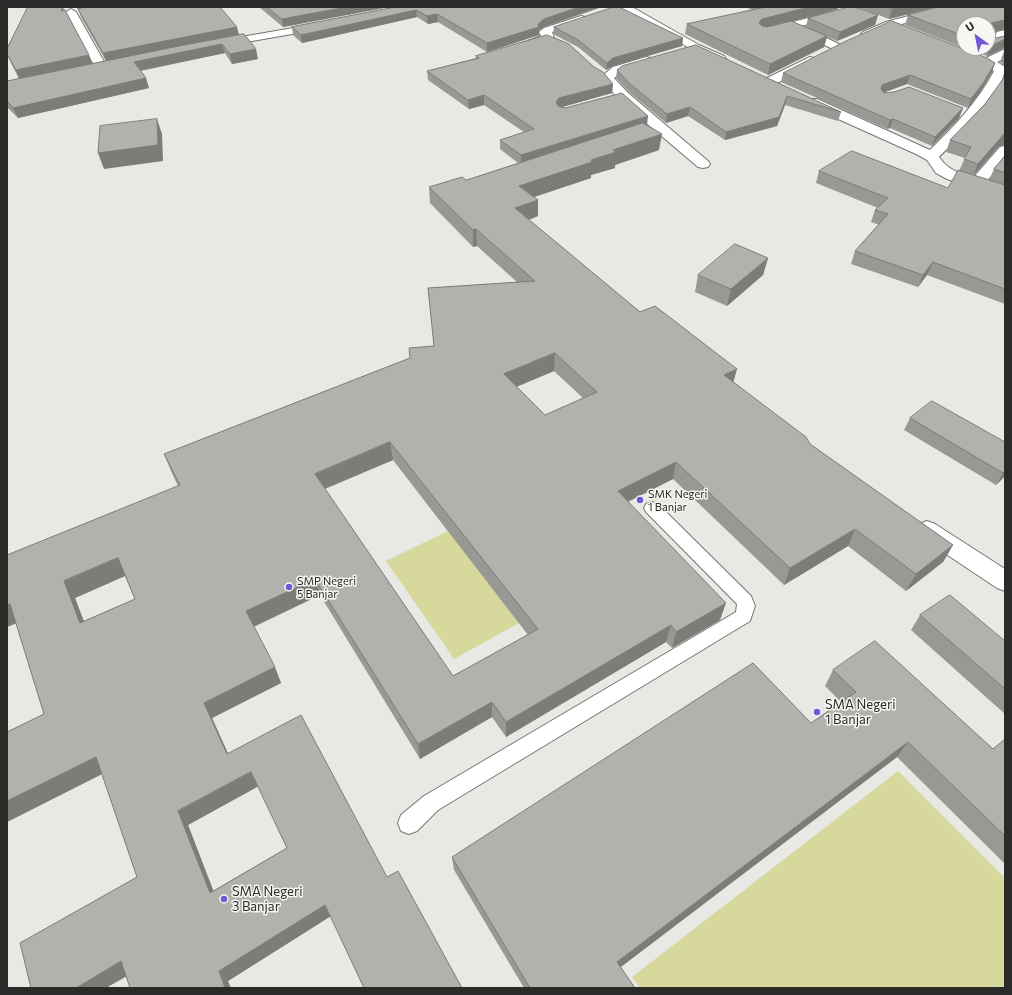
<!DOCTYPE html>
<html>
<head>
<meta charset="utf-8">
<style>
	body { margin:0 }
	#map { position:relative; width:1012px; height:995px; overflow:hidden; background:#e8e9e4; font-family:Commissioner,sans-serif }
	canvas { display:block }
	.frame { position:absolute; inset:0; border:8px solid #2a2a29; pointer-events:none }
	.north { position:absolute; left:956px; top:16px; width:40px; height:40px; box-sizing:border-box; background:#f6f6f2; border:1px solid #a4a4a2; border-radius:50%; rotate:327deg; font-size:11px; font-weight:700; line-height:16px; text-align:center; color:#2a2a29 }
	.north::after { content:''; display:block; margin:auto; width:14px; height:18px; background:#7259d3; clip-path:polygon(50% 0,100% 100%,50% 72%,0 100%) }
</style>
</head>
<body>
<div id="map">
<canvas width="1012" height="995"></canvas>
<div class="frame"></div>
<div class="north">U</div>
</div>
<script>
const ctx = document.querySelector('canvas').getContext('2d');
ctx.lineJoin = 'round';
function paint(path, color) { ctx.fillStyle = color; ctx.fill(path, 'evenodd'); }
function stroke(path, color, width, dash) { ctx.strokeStyle = color; ctx.lineWidth = width; ctx.lineCap = dash ? 'butt' : 'round'; ctx.setLineDash(dash || []); ctx.stroke(path); }
function label(font, color, halo, rows, align = 'center') {
  ctx.font = font + ' Commissioner,sans-serif'; ctx.lineWidth = 3; ctx.setLineDash([]); ctx.textBaseline = 'middle'; ctx.strokeStyle = halo; ctx.fillStyle = color; for (const [text, x, y, turn = 0] of rows) {
    ctx.save(); ctx.translate(x, y); ctx.rotate((+turn || 0) * Math.PI / 180); ctx.textAlign = isNaN(turn) ? turn : align; if (halo) ctx.strokeText(text, 0, 0); ctx.fillText(text, 0, 0); ctx.restore();
  }
}
paint(new Path2D(`
	M448,531L519,623L454,659L386,561Z
	M898,771L1005,878V988H640L632,977Z`), '#d7d89c');
const lane = new Path2D(`
	M652,502L658,504L751,596L755,606L750,621L438,810L417,831L409,834L401,831L398,823L401,815L424,796L736,612L737,604L646,512L644,508L646,504Z`);
const street = new Path2D(`
	M619,7H632L699,45L724,56L726,59L724,62H716L691,49Z
	M942,7H960L959,9L894,26L871,36H863L861,34L863,32L886,22Z
	M71,9L76,12L107,67L105,70H97L95,67L66,12Z
	M836,11L841,14L840,16L801,26L841,45L843,47L841,49H833L794,31L793,28L769,34L765,33L763,31L765,29Z
	M581,16L585,17L587,19L585,21L552,32L554,38L552,40L524,50L520,48L518,46L520,44L541,36L539,32L544,28Z
	M322,23L328,26L326,28L218,47L214,46L212,44L214,42L218,41Z
	M1005,30V36L988,40V34Z
	M1005,49V58L997,62L1005,67C1005,92 957,139 939,157C948,170 959,173 973,178L1000,147L1005,146V159L986,182L1005,188V198L947,179L936,173L927,160L916,154L807,105L806,102L807,99H817L930,150C954,126 978,102 994,71L982,62L984,59Z
	M646,57L650,58L652,61L650,64L621,73L614,78L628,93L708,161L710,164L708,167L703,168L698,167L618,99L601,77L613,67Z
	M810,57L814,58L816,61L814,64L773,85H765L763,82L765,79Z
	M927,521L935,524L1005,569V591L997,588L919,536L916,530L919,524Z`);
stroke(lane, '#747470', 2);
stroke(street, '#747470', 2);
paint(lane, '#fff');
paint(street, '#fff');
paint(new Path2D(`
	M28,7H63L92,64L106,61L81,17L78,9L239,35L258,59L232,64L225,53L141,71L149,88L18,118L7,107V81L19,79L10,61L7,54V49Z
	M259,7H389L283,27Z
	M396,7L544,27L539,30V35L487,52L438,22L428,24L417,17L302,43L293,35L292,27Z
	M746,7H838V9L791,21L806,27L808,18L878,15L875,25L837,41L827,37L824,47L768,75L685,34L687,24L752,10Z
	M857,7H936L889,19Z
	M1005,7V29L997,31L995,37L996,38L1005,36V48H1004L987,56L965,48H988V24H964V48L905,25L908,15Z
	M554,27L683,38L682,46L613,66L606,70L578,47L553,34Z
	M696,45L841,112L838,121L785,105L777,126L725,140L688,116L666,123L629,92L616,78L617,70Z
	M1004,51H1005V66L1000,62Z
	M476,56L613,84L612,93L561,107L647,125L659,150L615,165V168L591,175V178L534,197L538,200V216L529,220L640,312L737,369L733,382L810,444L953,545L943,562L906,591L848,546L784,585L673,479L628,502L720,620L672,648L666,642L506,737L492,717L420,759L320,595L254,627L281,683L212,718L228,754L301,715L331,916L228,981L137,877L102,774L7,822V732L44,714L16,623L7,627L178,486L171,471L164,454L410,358L434,346L428,288L517,282L477,246L473,247L430,203L429,187L466,180L518,163L500,149V140L524,132L484,105L469,109L428,80L427,71L476,58ZM554,371L583,398L545,415L516,387ZM393,460L528,635L453,676L325,489ZM125,576L135,599L84,621L75,598ZM258,786L287,848L213,891L188,825Z
	M992,72L981,91L968,108L907,84L884,92L963,108L959,118L932,146L890,128L887,129L781,82L783,73Z
	M1005,74V145L999,146L973,175L989,180L994,169L1005,156V304L927,275L918,287L851,264L855,251L879,225L871,222L875,210L878,208L816,183L819,171L948,188L959,171L965,158L946,152L950,140L985,104L1003,79Z
	M768,258L763,275L727,306L695,292L698,275Z
	M910,418L1005,442V476L996,485L904,430Z
	M920,615L1005,641V714L911,630Z
	M833,670L993,749L1005,739V864L897,757L621,967L635,988H524L454,870L452,857L811,723L841,702L825,686Z`), '#989895');
paint(new Path2D(`
	M347,7H389L283,27L282,19Z
	M579,7H602L544,27L539,30V35L487,52V43L538,24L544,19Z
	M809,7H838V9L760,30L759,23L762,19Z
	M900,7H936L889,19L892,9Z
	M416,10L417,17L302,43L301,35Z
	M437,14L438,22L428,24L427,16Z
	M878,15L875,25L837,41L840,32Z
	M1005,20V29L997,31L994,40L992,34L988,33L991,23Z
	M237,27L239,35L106,61L103,53Z
	M827,36L824,47L768,75L770,64Z
	M683,38L682,46L613,66L606,70L607,63L613,58Z
	M1005,39V46L1004,48L987,56L991,46Z
	M222,44L225,53L137,71L134,62Z
	M256,49L258,59L232,64L230,54Z
	M89,55L92,64L20,80L16,70Z
	M995,63L992,72L981,91L968,108L971,99Z
	M910,75L907,84L880,94L882,85Z
	M146,78L149,88L18,118L13,108Z
	M613,84L612,93L559,108L556,102L559,98Z
	M484,95V105L469,109L468,100Z
	M787,96L785,105L777,126L725,140L726,132Z
	M690,107L688,116L666,123L667,114Z
	M963,108L959,118L932,146L935,137Z
	M648,116L647,125L521,165V155Z
	M157,119L162,134L163,161L104,169L98,153Z
	M893,119L890,128L887,129L890,120Z
	M662,134L659,150L615,165V168L591,175V178L519,202V186L591,160L613,150Z
	M1004,134H1005V145L999,146L973,176L978,164Z
	M538,200V216L515,225V208Z
	M476,229L477,246L473,247V230Z
	M768,258L763,275L727,306L731,289Z
	M933,262L927,275L918,287L923,275Z
	M555,353L554,371L504,392V374Z
	M737,369L732,387L724,375Z
	M390,442L393,460L319,491L315,474Z
	M676,462L673,479L615,508L618,491Z
	M1005,471V476L996,485L1003,473Z
	M855,529L848,546L784,585L790,568Z
	M953,545L943,562L906,591L916,574Z
	M118,558L127,575L75,598L90,639L80,623L64,581Z
	M315,579L320,595L252,627L246,611Z
	M726,603L720,620L672,648L676,632Z
	M10,604L22,621L7,627V605Z
	M671,625L666,642L506,737V722Z
	M275,667L281,683L212,718L235,769L227,754L204,703Z
	M492,702V717L420,759L418,744Z
	M908,742L897,757L614,972L617,962Z
	M96,757L108,771L7,822V801Z
	M251,772L259,786L188,825L219,905L210,893L178,811Z
	M325,905L331,916L228,981L231,988H225L219,971Z
	M121,961L134,972L106,988H76Z`), '#7c7c79');
const building = new Path2D(`
	M28,7H63L61,11L65,10L89,55L16,70L7,54V49Z
	M91,7H220L237,27L103,53L78,9Z
	M267,7H347L282,19Z
	M396,7H579L544,19L538,24L539,27L487,43L437,14L427,16L416,10L301,35L292,27Z
	M614,7H619L683,38L613,58L607,63L578,40L554,27Z
	M766,7H809L762,19L759,23L762,26L767,27L791,21L827,36L770,64L687,24Z
	M849,7H855L878,15L840,32L808,18Z
	M887,7H900L892,9Z
	M938,7H1005V20L991,23V31L998,30L992,34L996,38L1005,36V39L991,46L988,44V24H964V36L908,15Z
	M892,21L987,58L995,63L984,82L971,99L910,75L882,85L881,89L884,93L894,92L909,87L963,108L935,137L893,119L890,120L783,73L844,42Z
	M244,34L256,49L230,54L222,44L134,62L146,78L13,108L7,101V81L179,46Z
	M547,35L569,44L594,67L603,72L613,84L559,98L556,102L558,106L565,108L622,93L648,116L521,155L500,140L534,129L484,95L468,100L427,71L479,58L476,56Z
	M696,45L841,112L787,96L779,117L726,132L690,107L667,114L630,84L617,70L622,66Z
	M1005,75V134H1004L978,164L964,159L971,147L950,140L985,104L1003,79Z
	M157,119L158,145L98,153L100,126Z
	M643,123L662,134L613,150L616,152L591,160L592,162L519,186L538,200L515,208L640,312L655,306L737,369L724,375L806,437L810,444L953,545L916,574L855,529L790,568L676,462L618,491L726,603L676,632L671,625L506,722L492,702L418,744L315,579L246,611L275,667L204,703L227,754L301,715L387,877L398,871L462,988H364L325,905L219,971L225,988H130L121,961L76,988H31L20,943L137,877L96,757L7,801V732L44,714L10,604L7,605V555L180,485L164,454L410,358L409,348L434,346L428,288L535,281L476,229L473,230L429,187L462,177L466,180ZM555,353L597,392L545,415L504,374ZM390,442L538,629L453,676L315,474ZM118,558L135,599L80,623L64,581ZM251,772L287,848L210,893L178,811Z
	M852,151L948,188L958,170L1005,185V289L933,262L923,275L855,251L888,214L875,210L888,198L819,171Z
	M1005,156V173L994,169Z
	M735,244L768,258L731,289L698,275Z
	M932,401L1005,442V471L1003,473L910,418Z
	M950,595L1005,641V689L920,615Z
	M875,641L993,749L1005,739V836L908,742L617,962L635,988H530L452,857L753,663L811,723L856,692L833,670Z`);
paint(building, '#b1b1ad');
stroke(building, '#7c7c79', 1);
for (const [x, y, r, color] of [
	[640,500,4,"#7259d3"],
	[289,587,4,"#7259d3"],
	[817,712,4,"#7259d3"],
	[224,899,4,"#7259d3"]
]) { const dot = new Path2D(); dot.arc(x, y, r, 0, 2 * Math.PI); ctx.fillStyle = color; ctx.fill(dot); stroke(dot, '#f6f6f2', 1.5); }
label('11px', '#2a2a29', '#f6f6f2', [
	["SMK Negeri",648,494],
	["1 Banjar",648,507],
	["SMP Negeri",297,581],
	["5 Banjar",297,594]
], 'left');
label('13px', '#2a2a29', '#f6f6f2', [
	["SMA Negeri",825,705],
	["1 Banjar",825,720],
	["SMA Negeri",232,892],
	["3 Banjar",232,907]
], 'left');
</script>
</body>
</html>
